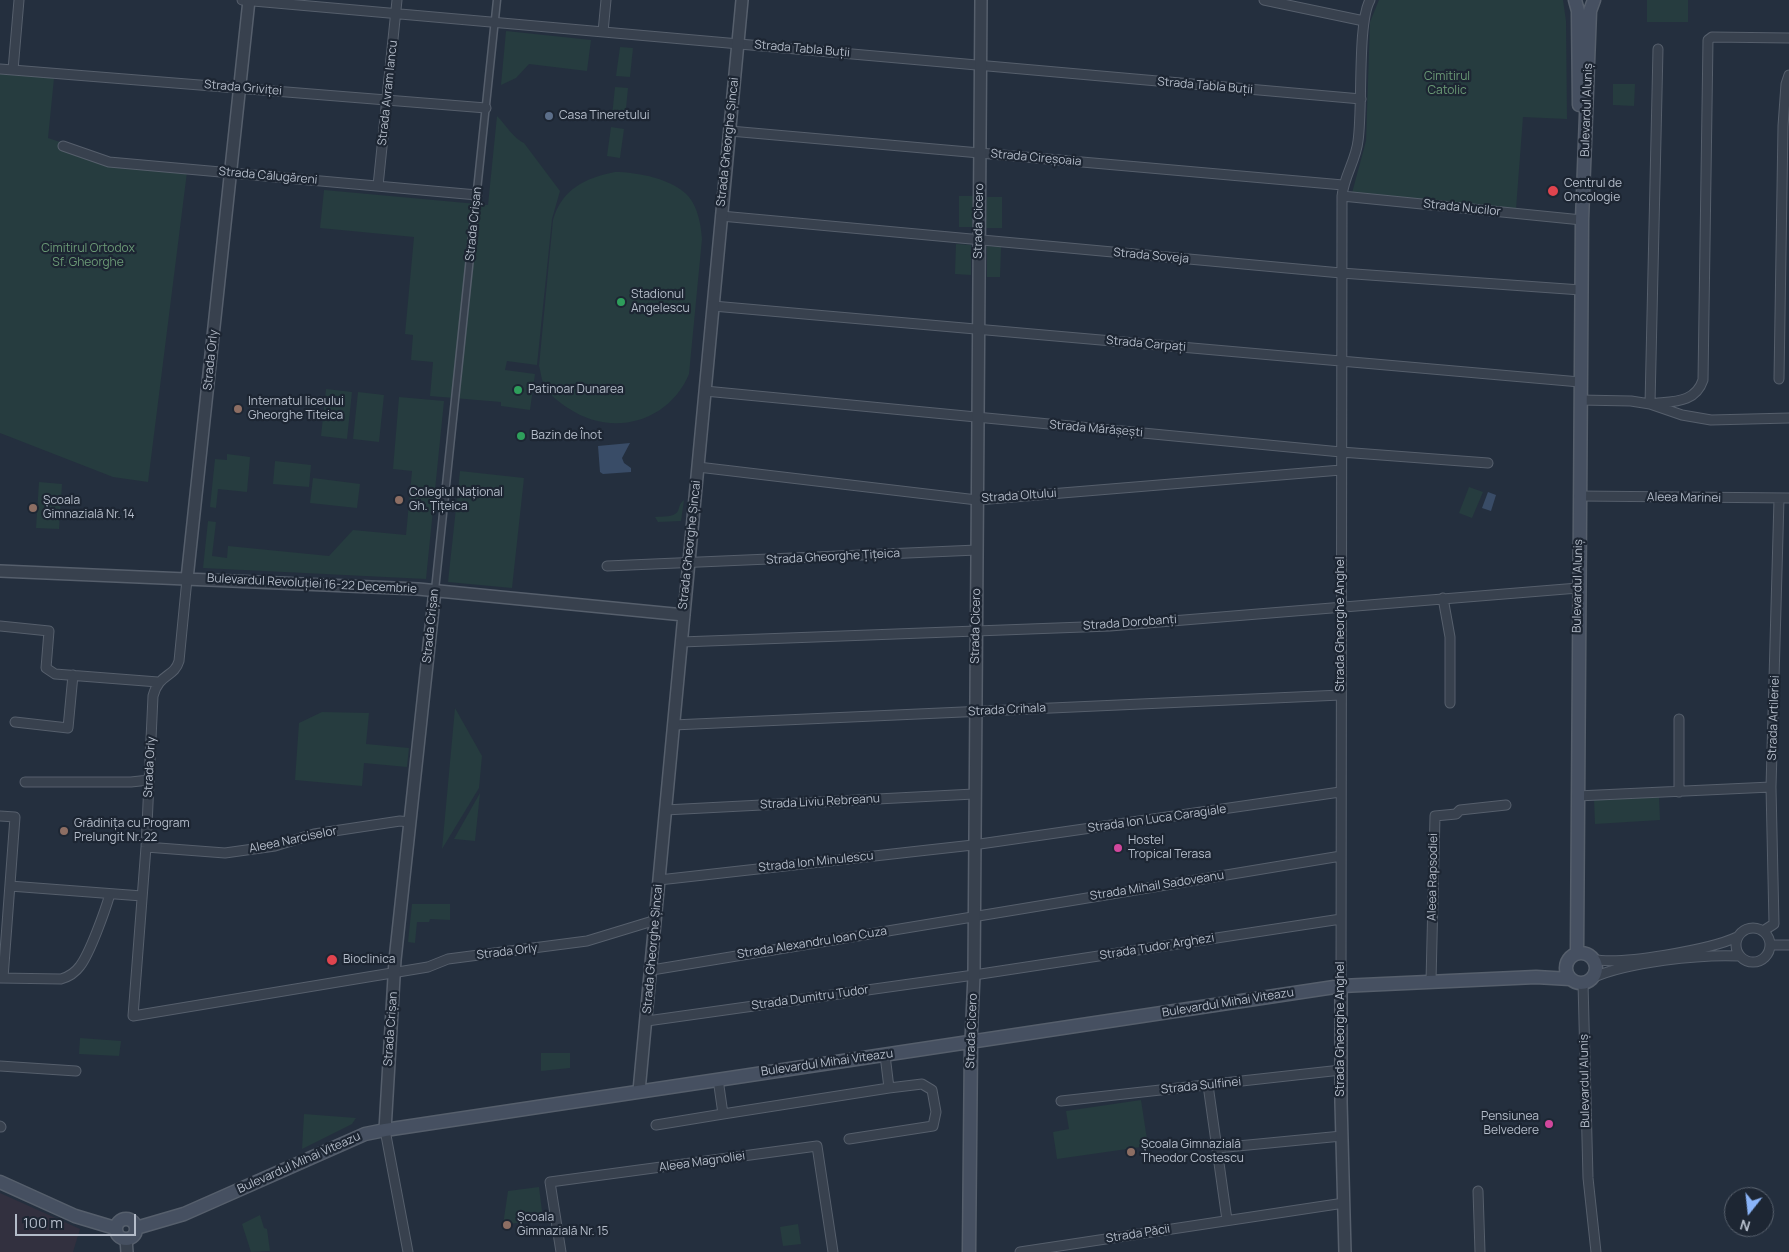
<!DOCTYPE html>
<html>
<head>
<meta charset="utf-8">
<style>
	body { margin:0 }
	#map { position:relative; width:1789px; height:1252px; overflow:hidden; background:#242f3e; font-family:Manrope,sans-serif }
	canvas { display:block }
	.north { position:absolute; left:1724px; top:1187px; width:50px; height:50px; box-sizing:border-box; background:#1d2633; border:1px solid #59626f; border-radius:50%; rotate:196deg; font-size:14px; font-weight:700; line-height:20px; text-align:center; color:#b4bcc9 }
	.north::after { content:''; display:block; margin:auto; width:18px; height:22px; background:#8ab4f8; clip-path:polygon(50% 0,100% 100%,50% 72%,0 100%) }
	.scale { position:absolute; left:15px; top:1214px; width:121px; height:22px; box-sizing:border-box; border:2px solid #b4bcc9; border-top:0; padding-left:6px; font-size:15px; line-height:18px; white-space:nowrap; color:#b4bcc9; -webkit-text-stroke:4px #1d2633; paint-order:stroke }
</style>
</head>
<body>
<div id="map">
<canvas width="1789" height="1252"></canvas>
<div class="north">N</div>
<div class="scale">100 m</div>
</div>
<script>
const ctx = document.querySelector('canvas').getContext('2d');
ctx.lineJoin = 'round';
function paint(path, color) { ctx.fillStyle = color; ctx.fill(path, 'evenodd'); }
function stroke(path, color, width, dash) { ctx.strokeStyle = color; ctx.lineWidth = width; ctx.lineCap = dash ? 'butt' : 'round'; ctx.setLineDash(dash || []); ctx.stroke(path); }
function label(font, color, halo, rows, align = 'center') {
  ctx.font = font + ' Manrope,sans-serif'; ctx.lineWidth = 4.5; ctx.setLineDash([]); ctx.textBaseline = 'middle'; ctx.strokeStyle = halo; ctx.fillStyle = color; for (const [text, x, y, turn = 0] of rows) {
    ctx.save(); ctx.translate(x, y); ctx.rotate((+turn || 0) * Math.PI / 180); ctx.textAlign = isNaN(turn) ? turn : align; if (halo) ctx.strokeText(text, 0, 0); ctx.fillText(text, 0, 0); ctx.restore();
  }
}
paint(new Path2D(`
	M0,1193L80,1229L73,1252H0Z`), '#32303f');
paint(new Path2D(`
	M1379,0H1563L1566,21L1567,119L1523,117L1516,209L1352,193L1366,141L1370,22Z
	M1647,0H1688V22H1647Z
	M506,31L591,40L587,71L529,64L516,78L501,85Z
	M620,47L633,48L630,77L616,76Z
	M0,73L54,78L48,138L60,142L59,148L109,165L187,172L148,482L113,477L0,433Z
	M1613,84H1635L1634,106L1613,105Z
	M615,87L628,88L625,118L612,116Z
	M497,116C506,125 514,139 524,143L560,191L552,219L537,365L507,361L505,370L535,374L530,410L501,406V402L430,396L433,362L411,360L413,335L405,334L414,237L320,228L324,190L488,205Z
	M611,127L624,129L620,158L607,156Z
	M615,172C637,172 674,179 689,197C698,208 701,225 702,239L689,374C669,422 612,438 568,408C560,403 548,394 544,384C541,379 541,372 539,366L553,220C562,189 585,178 615,172Z
	M959,196H973L972,227H959Z
	M987,197H1002V228H986Z
	M956,244L971,245V275L955,274Z
	M987,246L1001,247L1000,277H987Z
	M326,389L352,392L347,439L321,436Z
	M358,392L384,395L379,442L353,439Z
	M399,397L444,401L426,579L203,568L208,521L216,522L212,556L227,558L228,546L329,556L353,530L406,535L412,471L393,469Z
	M227,454L250,457L247,492L218,489L216,508L210,507L215,459L227,460Z
	M275,461L311,465L309,487L273,484Z
	M460,471L524,478L512,588L448,582Z
	M313,478L360,484L357,508L310,503Z
	M39,482L62,484L59,529L36,528Z
	M1469,487L1483,492L1472,518L1459,513Z
	M684,500L681,521L658,522L655,517C662,516 674,518 678,511C680,506 679,504 684,500Z
	M455,708L482,756L479,788L442,849Z
	M322,712L369,713L366,744L409,748L407,767L364,763L362,786L295,780L299,723Z
	M480,793L475,841L454,839Z
	M1659,797L1660,820L1595,824L1594,800Z
	M412,904H450V920L430,919L429,922H417L415,943L408,942Z
	M80,1038L121,1041L119,1056L79,1054Z
	M541,1053H570V1068L541,1071Z
	M1141,1100L1148,1146L1057,1159L1053,1132L1069,1129L1066,1111Z
	M304,1114L356,1118L352,1124L302,1149Z
	M539,1187L543,1219L503,1225L508,1191Z
	M260,1215L264,1228L267,1229L270,1251L251,1252L242,1224Z
	M798,1224L801,1244L783,1246L780,1227Z`), '#263c3f');
paint(new Path2D(`
	M630,443L622,458L624,463L631,468V472L603,474L600,472L598,446Z
	M1488,492L1496,495L1491,511L1482,508Z`), '#394c67');
const pedestrian = new Path2D(`
	M435,590L497,0`);
const minor = new Path2D(`
	M242,0L1361,99
	M1264,0L1364,21
	M603,32L606,0
	M0,69L486,108
	M13,70L19,0
	M730,131L1343,185
	M63,146L109,162L477,195
	M378,186L397,0
	M1342,196L1582,220
	M721,216L1341,273L1581,290
	M713,306L1580,382
	M1779,379L1783,126L1786,84L1789,75
	M705,391L1341,452L1488,463
	M1580,400L1631,401L1650,404L1682,415L1711,420L1789,418
	M1650,404C1672,401 1695,404 1703,380L1708,40L1712,37L1789,38
	M1650,404L1658,49
	M698,467L977,500L1341,470
	M1579,496L1789,498
	M607,566L977,550
	M187,579L179,661C174,678 159,673 153,696L146,847L133,1016L428,967L448,959L587,941L656,920
	M1443,598L1450,637V703
	M0,626L49,631L46,668L55,674L158,682
	M681,642L1110,626L1578,588
	M1679,719V792
	M15,722L68,728L73,675
	M673,725L1341,695
	M25,782H131L149,780
	M1577,796L1771,787
	M665,810L974,794
	M0,816L15,817L3,978
	M146,847L225,853L275,846L314,834L400,821L410,822
	M659,880L973,845L1340,792
	M10,886L142,896
	M1736 945a17 17 0 1 1 34 0a17 17 0 1 1-34 0Z
	M1763,931L1774,924L1771,787L1779,499
	M1770,945H1789
	M1593,959C1619,966 1712,949 1737,937
	M652,970L1341,856
	M0,978L61,979C68,977 75,973 80,966C90,953 105,911 110,894
	M1592,978C1627,962 1700,954 1740,956
	M1431,981L1435,816L1456,814L1460,810L1506,805
	M1583,983L1588,1178L1596,1252
	M1341,986L1342,196C1344,176 1356,160 1358,141C1363,108 1357,23 1370,0
	M647,1021L974,975L1341,919
	M0,1066L76,1071
	M1208,1085L1227,1220
	M1061,1101L1341,1070
	M723,1114L889,1088L885,1055
	M656,1125L723,1114L718,1079
	M0,1126L1,1127
	M385,1130L408,1252
	M849,1139L933,1126L936,1112L932,1090L922,1084L889,1088
	M1217,1148L1342,1136
	M1478,1191L1480,1252
	M561,1252L550,1182L817,1146L833,1252
	M1020,1252L1344,1203`);
const tertiary = new Path2D(`
	M0,571L418,589L684,615
	M187,579L249,0
	M1341,986V1102L1345,1252
	M971,1041L974,975L981,0
	M639,1091L742,0
	M385,1130L395,960L435,590
	M126,1239L127,1252`);
const secondary = new Path2D(`
	M1575,0L1578,11L1579,105
	M1566 968a15 15 0 1 1 30 0a15 15 0 1 1-30 0Z
	M1577,953L1582,220L1590,11L1594,0
	M0,1182L75,1216L115,1228
	M116 1229a10 10 0 1 1 20 0a10 10 0 1 1-20 0Z
	M136,1228L184,1214L365,1134L385,1130L1341,986L1536,977L1570,979
	M969,1252L971,1041`);
stroke(pedestrian, '#565f6c', 9);
stroke(minor, '#565f6c', 11);
stroke(tertiary, '#565f6c', 14);
stroke(secondary, '#565f6c', 15);
stroke(pedestrian, '#38414e', 6);
stroke(minor, '#38414e', 9);
stroke(tertiary, '#38414e', 11);
stroke(secondary, '#465061', 12);
for (const [x, y, r, color] of [
	[549,116,5,"#5c6f8a"],
	[1553,191,6,"#e0444e"],
	[621,302,5,"#2e9e5b"],
	[518,390,5,"#2e9e5b"],
	[238,409,5,"#8d6e63"],
	[521,436,5,"#2e9e5b"],
	[399,500,5,"#8d6e63"],
	[33,508,5,"#8d6e63"],
	[64,831,5,"#8d6e63"],
	[1118,848,5,"#d1479c"],
	[332,960,6,"#e0444e"],
	[1549,1124,5,"#d1479c"],
	[1131,1152,5,"#8d6e63"],
	[507,1225,5,"#8d6e63"]
]) { const dot = new Path2D(); dot.arc(x, y, r, 0, 2 * Math.PI); ctx.fillStyle = color; ctx.fill(dot); stroke(dot, '#1d2633', 2); }
label('12px', '#b4bcc9', '#1d2633', [
	["Strada Tabla Buții",802,49,5],
	["Strada Tabla Buții",1205,86,5],
	["Strada Griviței",243,88,5],
	["Strada Avram Iancu",388,93,-84],
	["Bulevardul Aluniș",1587,110,-88],
	["Strada Gheorghe Șincai",728,142,-84],
	["Strada Cireșoaia",1036,158,5],
	["Strada Călugăreni",268,176,5],
	["Strada Nucilor",1462,208,6],
	["Strada Cicero",979,221,-89],
	["Strada Crișan",474,224,-84],
	["Strada Soveja",1151,256,5],
	["Strada Carpați",1146,344,5],
	["Strada Orly",211,360,-84],
	["Strada Mărășești",1096,429,5],
	["Strada Oltului",1019,496,-4],
	["Aleea Marinei",1684,498,1],
	["Strada Gheorghe Șincai",690,545,-84],
	["Strada Gheorghe Țițeica",833,557,-3],
	["Bulevardul Revoluției 16-22 Decembrie",312,584,3],
	["Bulevardul Aluniș",1578,586,-89],
	["Strada Dorobanți",1130,623,-4],
	["Strada Gheorghe Anghel",1341,624,-90],
	["Strada Crișan",431,626,-84],
	["Strada Cicero",976,626,-89],
	["Strada Crihala",1007,710,-3],
	["Strada Artileriei",1774,718,-88],
	["Strada Orly",150,767,-87],
	["Strada Liviu Rebreanu",820,802,-3],
	["Strada Ion Luca Caragiale",1157,819,-8],
	["Aleea Narciselor",293,840,-12],
	["Strada Ion Minulescu",816,862,-6],
	["Aleea Rapsodiei",1433,877,-89],
	["Strada Mihail Sadoveanu",1157,886,-9],
	["Strada Alexandru Ioan Cuza",812,943,-9],
	["Strada Tudor Arghezi",1157,947,-9],
	["Strada Gheorghe Șincai",653,949,-85],
	["Strada Orly",507,952,-7],
	["Strada Dumitru Tudor",810,998,-8],
	["Bulevardul Mihai Viteazu",1228,1003,-9],
	["Strada Crișan",391,1029,-86],
	["Strada Gheorghe Anghel",1341,1029,-90],
	["Strada Cicero",972,1031,-88],
	["Bulevardul Mihai Viteazu",827,1063,-8],
	["Bulevardul Aluniș",1585,1081,-91],
	["Strada Sulfinei",1201,1086,-6],
	["Aleea Magnoliei",702,1162,-8],
	["Bulevardul Mihai Viteazu",299,1163,-24],
	["Strada Păcii",1138,1234,-9]
]);
label('12px', '#6b9a76', '#1d2633', [
	["Cimitirul",1447,77],
	["Catolic",1447,91],
	["Cimitirul Ortodox",88,249],
	["Sf. Gheorghe",88,263]
]);
label('12px', '#b4bcc9', '#1d2633', [
	["Casa Tineretului",559,116],
	["Centrul de",1564,184],
	["Oncologie",1564,198],
	["Stadionul",631,295],
	["Angelescu",631,309],
	["Patinoar Dunarea",528,390],
	["Internatul liceului",248,402],
	["Gheorghe Titeica",248,416],
	["Bazin de Înot",531,436],
	["Colegiul Național",409,493],
	["Gh. Țițeica",409,507],
	["Școala",43,501],
	["Gimnazială Nr. 14",43,515],
	["Grădinița cu Program",74,824],
	["Prelungit Nr. 22",74,838],
	["Hostel",1128,841],
	["Tropical Terasa",1128,855],
	["Bioclinica",343,960],
	["Pensiunea",1539,1117,"right"],
	["Belvedere",1539,1131,"right"],
	["Școala Gimnazială",1141,1145],
	["Theodor Costescu",1141,1159],
	["Școala",517,1218],
	["Gimnazială Nr. 15",517,1232]
], 'left');
</script>
</body>
</html>
